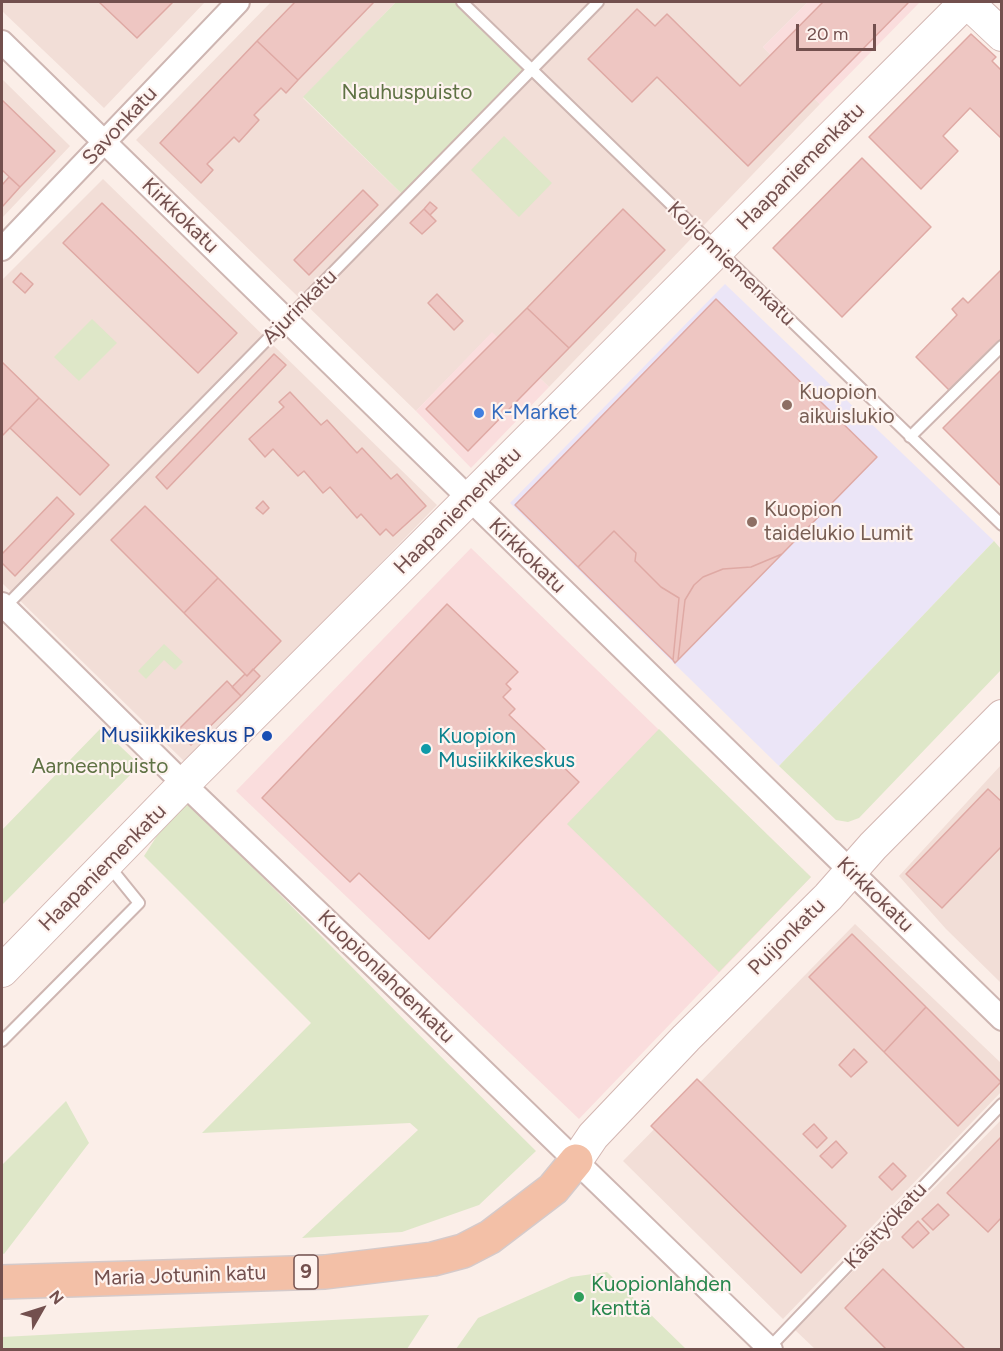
<!DOCTYPE html>
<html>
<head>
<meta charset="utf-8">
<style>
	body { margin:0 }
	#map { position:relative; width:1003px; height:1351px; overflow:hidden; background:#fbeee8; font-family:Figtree,sans-serif }
	canvas { display:block }
	.frame { position:absolute; inset:0; border:3px solid #73504e; pointer-events:none }
	.north { position:absolute; left:12px; top:1279px; width:60px; height:60px; -webkit-text-stroke:4px #fef3ef; paint-order:stroke; rotate:51deg; font-size:16px; font-weight:700; line-height:24px; text-align:center; color:#73504e }
	.north::after { content:''; display:block; margin:auto; width:21px; height:27px; background:#73504e; clip-path:polygon(50% 0,100% 100%,50% 72%,0 100%) }
	.scale { position:absolute; left:796px; top:24px; width:80px; height:27px; box-sizing:border-box; border:3px solid #73504e; border-top:0; padding-left:8px; font-size:18px; line-height:21px; white-space:nowrap; color:#73504e; -webkit-text-stroke:4px #fef3ef; paint-order:stroke }
</style>
</head>
<body>
<div id="map">
<canvas width="1003" height="1351"></canvas>
<div class="frame"></div>
<div class="north">N</div>
<div class="scale">20 m</div>
</div>
<script>
const ctx = document.querySelector('canvas').getContext('2d');
ctx.lineJoin = 'round';
function paint(path, color) { ctx.fillStyle = color; ctx.fill(path, 'evenodd'); }
function stroke(path, color, width, dash) { ctx.strokeStyle = color; ctx.lineWidth = width; ctx.lineCap = dash ? 'butt' : 'round'; ctx.setLineDash(dash || []); ctx.stroke(path); }
function label(font, color, halo, rows, align = 'center') {
  ctx.font = font + ' Figtree,sans-serif'; ctx.lineWidth = 4.5; ctx.setLineDash([]); ctx.textBaseline = 'middle'; ctx.strokeStyle = halo; ctx.fillStyle = color; for (const [text, x, y, turn = 0] of rows) {
    ctx.save(); ctx.translate(x, y); ctx.rotate((+turn || 0) * Math.PI / 180); ctx.textAlign = isNaN(turn) ? turn : align; if (halo) ctx.strokeText(text, 0, 0); ctx.fillText(text, 0, 0); ctx.restore();
  }
}
paint(new Path2D(`
	M2,2H205L104,108L2,11Z
	M271,2H396L303,98L406,198L461,2H808L763,47L820,104L549,387L492,333L416,411L136,140Z
	M2,79L70,146L2,218Z
	M103,179L437,505L186,763L2,583V280Z
	M1001,765V983L946,929L899,876Z
	M855,924L1001,1063V1092L783,1319L623,1161Z
	M1001,1120V1349H815L795,1330Z`), '#f2ded7');
paint(new Path2D(`
	M808,2H920L820,104L763,47Z
	M492,332L549,387L471,468L416,411Z
	M471,548L811,877L579,1119L236,791Z`), '#fadddd');
paint(new Path2D(`
	M725,284L994,541L779,766L510,503Z`), '#ebe5f7');
paint(new Path2D(`
	M396,2H461L531,69L406,198L303,97Z
	M504,136L552,183L519,217L471,170Z
	M92,319L117,343L79,381L54,357Z
	M994,541L1001,549V670L859,818L848,822L836,820L779,766Z
	M164,644L183,662L175,670L164,660L146,679L138,671Z
	M101,728L140,765L2,905V830Z
	M659,729L811,877L719,972L567,824Z
	M184,798C302,916 418,1035 536,1151L479,1205L402,1232L302,1238L418,1130L410,1123L202,1133L311,1023L144,856L171,814Z
	M66,1101L89,1143L4,1254L2,1253V1165Z
	M607,1272L686,1349H456L478,1318L571,1277Z
	M429,1315L407,1349H2V1337Z`), '#dee7c8');
const building = new Path2D(`
	M99,2H173L137,38Z
	M295,2H374L298,80L257,41Z
	M823,2H906L908,3L748,166L657,77L632,102L588,59L637,9L655,26L667,14L740,86Z
	M971,34L996,57L992,61L1002,71V139L970,108L943,136L958,151L921,189L869,137Z
	M257,41L298,80L286,93L281,88L254,115L259,120L239,142L234,137L207,164L213,170L201,183L160,143Z
	M2,100L55,151L20,187L2,170Z
	M862,158L931,227L842,317L773,248Z
	M9,177L20,187L2,207V185Z
	M363,190L378,205L309,275L294,260Z
	M430,202L437,208L430,215L424,209Z
	M102,203L237,333L198,373L63,243Z
	M424,209L436,221L422,234L410,223Z
	M623,209L665,250L569,348L527,308Z
	M1002,269V338L950,391L916,357L957,315L952,309L963,298L968,303Z
	M21,273L33,284L25,293L13,282Z
	M437,294L463,321L454,330L428,303Z
	M716,299L877,457L782,554L751,567L723,569L703,577L694,585L685,600L678,660L675,663L673,660L679,598L661,587L635,561L636,553L614,531L578,567L515,505Z
	M527,308L569,348L468,451L426,409Z
	M274,354L286,365L167,489L156,477Z
	M2,362L39,398L3,435L2,433Z
	M1002,369V487L943,428Z
	M290,392L321,425L327,420L357,453L362,448L391,479L397,474L426,506L393,536L386,529L380,535L361,514L357,518L330,487L323,493L304,471L298,476L273,449L265,457L249,439L284,407L279,402Z
	M39,398L109,465L80,495L10,428Z
	M57,497L74,514L15,576L2,563V554Z
	M263,501L269,508L263,514L256,508Z
	M145,506L218,578L184,613L111,540Z
	M614,531L636,553L635,561L661,587L679,598L673,660L578,567Z
	M782,554L678,660L685,600L694,585L703,577L723,569L751,567Z
	M218,578L281,641L247,676L184,613Z
	M447,604L518,672L506,684L511,689L503,697L515,709L509,715L579,782L429,939L359,873L350,882L262,798Z
	M253,669L260,676L241,696L232,687L245,674L247,676Z
	M227,681L241,696L191,745L177,731Z
	M988,789L1002,802V846L942,908L906,874Z
	M852,934L926,1007L884,1052L809,977Z
	M926,1007L1001,1082L958,1126L884,1052Z
	M854,1049L867,1062L851,1077L839,1065Z
	M697,1079L846,1226L801,1273L651,1126Z
	M814,1124L827,1138L817,1148L803,1134Z
	M1002,1136V1217L988,1232L947,1193Z
	M836,1141L847,1153L832,1168L820,1156Z
	M893,1163L906,1176L892,1190L879,1177Z
	M938,1204L949,1215L933,1230L922,1219Z
	M918,1221L929,1233L913,1248L902,1237Z
	M883,1269L966,1350H887L845,1308Z`);
paint(building, '#eec6c2');
stroke(building, '#dfa9a4', 1.5);
const service = new Path2D(`
	M462,2L1002,525
	M910,437L1002,346
	M4,608L598,2
	M2,1041L139,903L109,866
	M769,1348L1002,1104`);
const minor = new Path2D(`
	M2,42L1002,1019
	M2,249L238,2
	M2,604L184,784L417,1007L771,1350`);
const secondary = new Path2D(`
	M967,2L1002,35
	M2,971L184,784L966,2
	M576,1161L593,1136L686,1038L828,897L873,846L1002,716`);
const primary = new Path2D(`
	M2,1282L325,1272L433,1259L463,1251L490,1237L553,1189L576,1161`);
stroke(service, '#ceb6b2', 14);
stroke(minor, '#ceb6b2', 26);
stroke(secondary, '#d3b6b2', 34);
stroke(primary, '#d5caca', 36);
stroke(service, '#fff', 10);
stroke(minor, '#fff', 22);
stroke(secondary, '#fff', 32);
stroke(primary, '#f3c0a7', 33);
for (const [x, y, r, color] of [
	[787,405,6,"#8d6e63"],
	[479,413,6,"#3f7fe0"],
	[752,522,6,"#8d6e63"],
	[267,736,6,"#1a4fb4"],
	[426,749,6,"#0f9aa8"],
	[579,1297,6,"#2e9e5b"]
]) { const dot = new Path2D(); dot.arc(x, y, r, 0, 2 * Math.PI); ctx.fillStyle = color; ctx.fill(dot); stroke(dot, '#fef3ef', 2); }
for (const [x, y, w] of [
	[306,1272,24]
]) { const box = new Path2D(); box.roundRect(x - w / 2, y - 17, w, 34, 4.5); ctx.fillStyle = '#fef3ef'; ctx.fill(box); stroke(box, '#73504e', 1.5); }
label('bold 20px', '#73504e', null, [
	["9",306,1272]
]);
label('21px', '#5f7244', '#fef3ef', [
	["Nauhuspuisto",407,93],
	["Aarneenpuisto",100,767]
]);
label('21px', '#73504e', '#fef3ef', [
	["Savonkatu",120,126,-47],
	["Haapaniemenkatu",801,167,-45],
	["Kirkkokatu",180,216,44],
	["Koljonniemenkatu",731,264,44],
	["Ajurinkatu",300,307,-45],
	["Haapaniemenkatu",458,511,-45],
	["Kirkkokatu",527,556,44],
	["Haapaniemenkatu",103,868,-45],
	["Kirkkokatu",875,895,44],
	["Puijonkatu",787,937,-45],
	["Kuopionlahdenkatu",386,977,44],
	["Käsityökatu",886,1226,-47],
	["Maria Jotunin katu",180,1276,-2]
]);
label('21px', '#785e54', '#fef3ef', [
	["Kuopion",799,393],
	["aikuislukio",799,417],
	["Kuopion",764,510],
	["taidelukio Lumit",764,534]
], 'left');
label('21px', '#366cbe', '#fef3ef', [
	["K-Market",491,413]
], 'left');
label('21px', '#164399', '#fef3ef', [
	["Musiikkikeskus P",255,736]
], 'right');
label('21px', '#0d838f', '#fef3ef', [
	["Kuopion",438,737],
	["Musiikkikeskus",438,761]
], 'left');
label('21px', '#27864d', '#fef3ef', [
	["Kuopionlahden",591,1285],
	["kenttä",591,1309]
], 'left');
</script>
</body>
</html>
